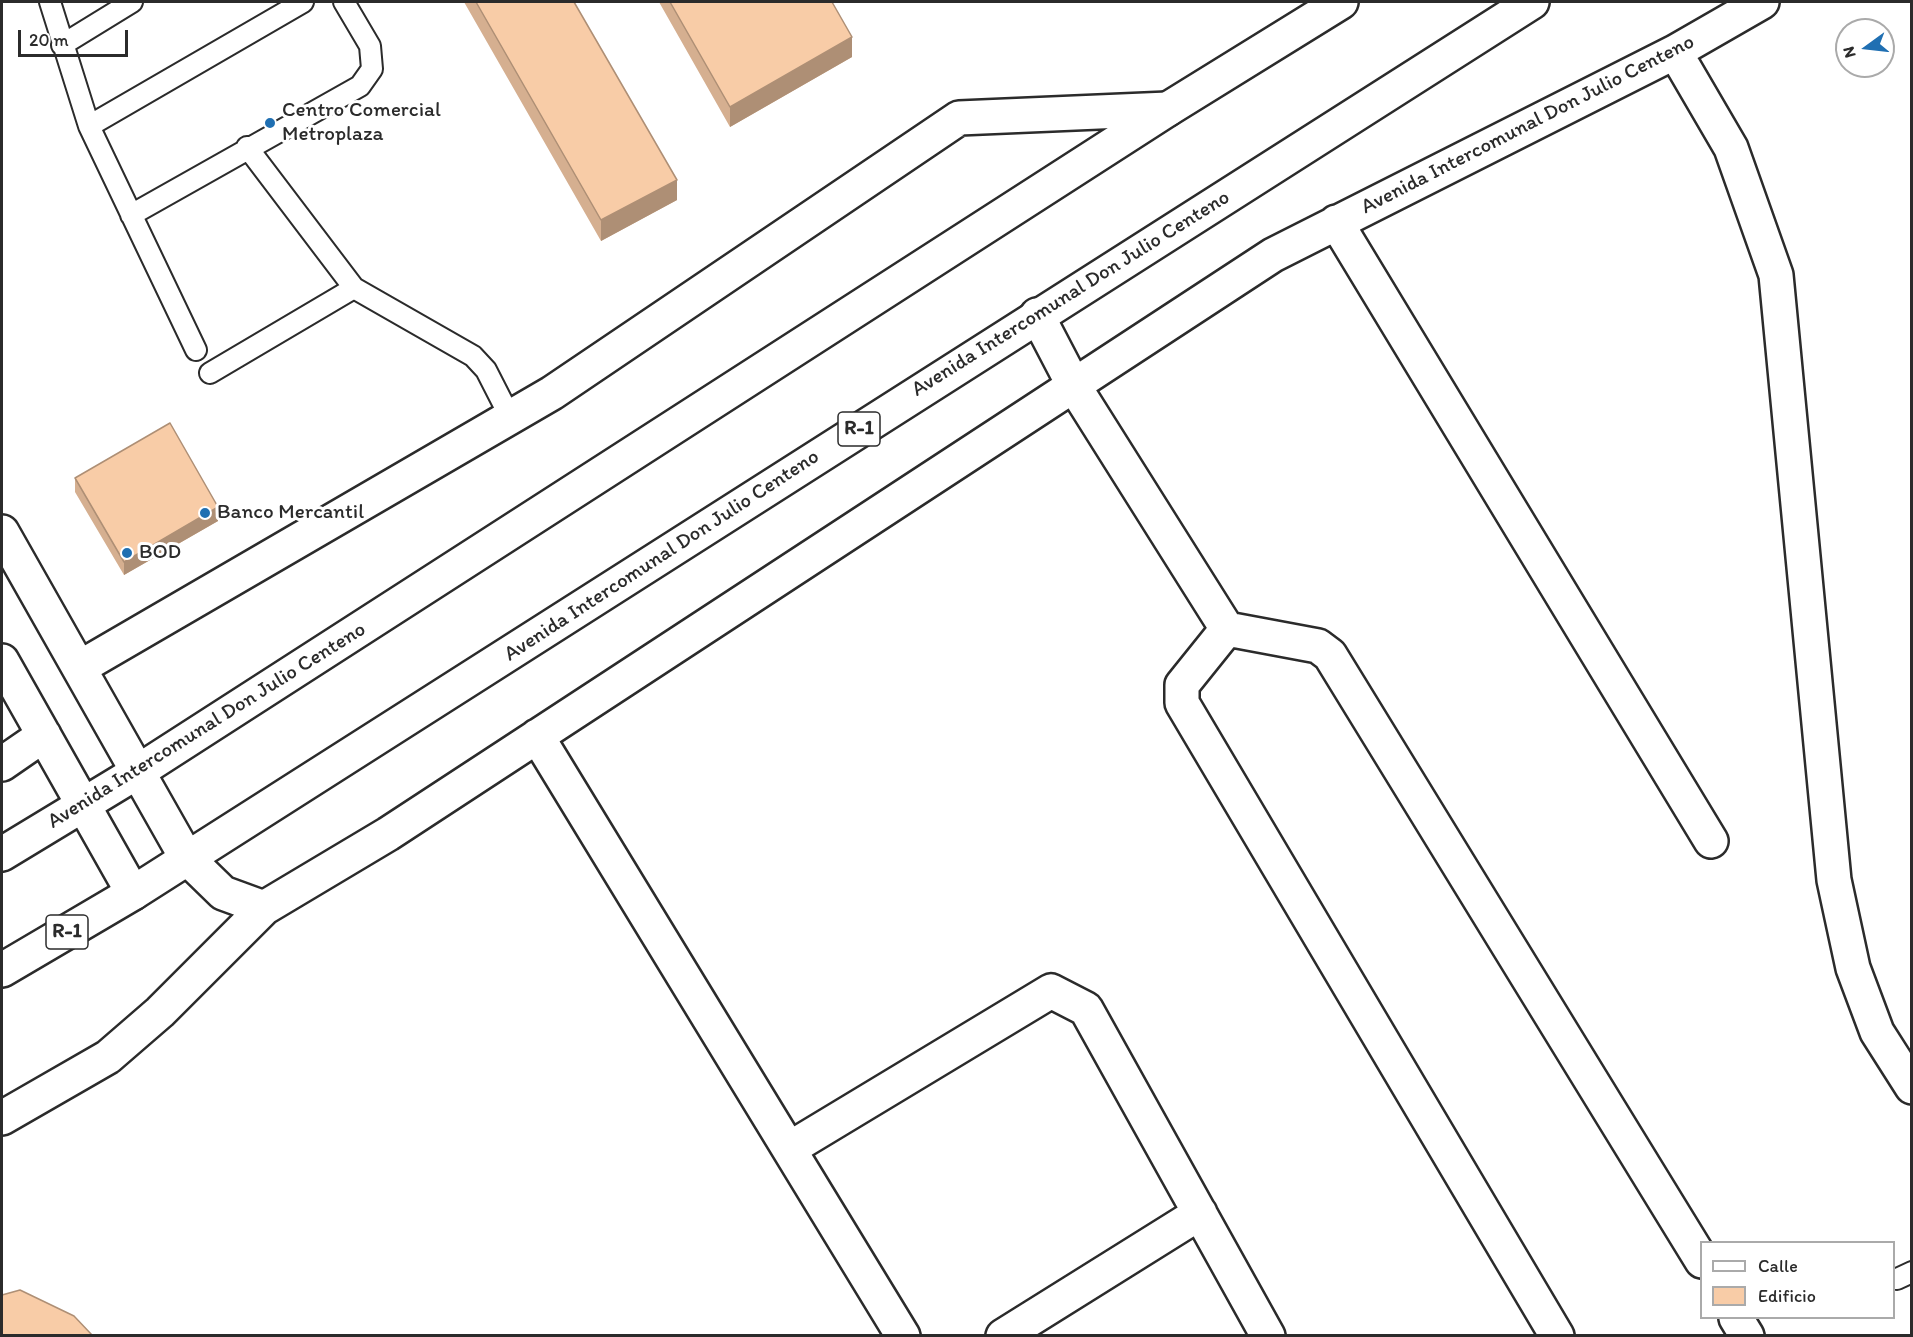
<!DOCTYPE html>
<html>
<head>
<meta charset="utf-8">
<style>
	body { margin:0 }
	#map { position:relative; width:1913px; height:1337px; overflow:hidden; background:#fff; font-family:Itim,sans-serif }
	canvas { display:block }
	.frame { position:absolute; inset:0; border:3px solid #2b2b2b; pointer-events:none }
	.legend { position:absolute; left:1700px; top:1241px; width:195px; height:78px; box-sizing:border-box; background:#fff; border:2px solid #aaa; margin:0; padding:8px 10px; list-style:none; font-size:18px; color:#2b2b2b }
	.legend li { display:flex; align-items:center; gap:12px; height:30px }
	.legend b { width:30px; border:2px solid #aaa }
	.north { position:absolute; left:1835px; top:18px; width:60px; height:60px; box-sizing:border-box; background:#fff; border:2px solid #aaa; border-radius:50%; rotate:255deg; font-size:16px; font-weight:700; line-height:24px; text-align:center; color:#2b2b2b }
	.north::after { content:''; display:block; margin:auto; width:21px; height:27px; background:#1f6fb2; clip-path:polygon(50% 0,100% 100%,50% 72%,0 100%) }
	.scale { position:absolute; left:18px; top:30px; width:110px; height:27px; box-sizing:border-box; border:3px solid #2b2b2b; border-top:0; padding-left:8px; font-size:18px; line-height:21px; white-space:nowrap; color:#2b2b2b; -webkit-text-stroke:4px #fff; paint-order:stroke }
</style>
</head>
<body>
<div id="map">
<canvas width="1913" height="1337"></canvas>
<div class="frame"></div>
<ul class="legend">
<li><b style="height:8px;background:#fff"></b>Calle</li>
<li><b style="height:16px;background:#f8cca7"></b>Edificio</li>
</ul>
<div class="north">N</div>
<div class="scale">20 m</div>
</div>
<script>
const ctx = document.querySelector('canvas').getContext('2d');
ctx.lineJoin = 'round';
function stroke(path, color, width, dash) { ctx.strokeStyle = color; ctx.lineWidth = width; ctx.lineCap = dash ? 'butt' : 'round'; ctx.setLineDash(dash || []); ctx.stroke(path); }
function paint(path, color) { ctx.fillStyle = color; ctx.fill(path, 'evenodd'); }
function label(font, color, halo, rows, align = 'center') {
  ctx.font = font + ' Itim,sans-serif'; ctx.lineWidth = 6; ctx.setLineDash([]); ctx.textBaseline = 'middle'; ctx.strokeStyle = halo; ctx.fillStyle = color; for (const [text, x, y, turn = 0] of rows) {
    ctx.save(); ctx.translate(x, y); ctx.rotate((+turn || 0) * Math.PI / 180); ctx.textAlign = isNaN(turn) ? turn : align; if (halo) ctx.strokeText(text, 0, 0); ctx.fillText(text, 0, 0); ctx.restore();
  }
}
const service = new Path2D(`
	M50,2L89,126L196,350
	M62,45L132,2
	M89,126L303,2
	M131,215L360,86L372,69L370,46L344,2
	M354,288L473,356L486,370L510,417
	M210,373L354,288L247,147
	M1897,1279L1912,1272`);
const minor = new Path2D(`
	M1675,52L1731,148L1776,275L1834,880L1853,968L1877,1032L1912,1087
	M1336,222L1711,841
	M1037,315L1074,386L1227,629L1318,646L1330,655L1702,1261
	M2,532L186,857L223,893L264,908
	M1227,629L1182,685V703L1557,1336
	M2,661L133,893
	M79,668L552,393L959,118L1168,109
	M537,736L903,1336
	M2,764L44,735
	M2,1118L108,1057L160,1012L264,908L388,834L1273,255L1675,52L1762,2
	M789,1149L1051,991L1086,1009L1268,1336
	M1736,1318L1747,1336
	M1003,1336L1200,1213`);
const primary = new Path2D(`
	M2,854L139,771L1168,109L1341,2
	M2,970L133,893L1532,2`);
stroke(service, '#2b2b2b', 24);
stroke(minor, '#2b2b2b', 38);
stroke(primary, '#2b2b2b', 38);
stroke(service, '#fff', 20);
stroke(minor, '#fff', 33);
stroke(primary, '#fff', 33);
paint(new Path2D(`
	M464,2H574L677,200L601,241Z
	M659,2H832L852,57L730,127Z
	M75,478L218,521L124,575L75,492Z`), '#d5af90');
paint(new Path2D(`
	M852,37V57L730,127V107Z
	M677,180V200L601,241V220Z
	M218,507V521L124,575V562Z`), '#ae8f75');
const building = new Path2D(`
	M476,2H574L677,180L601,220Z
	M670,2H832L852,37L730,107Z
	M170,423L218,507L124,562L75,478Z
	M20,1290L74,1316L92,1335H2V1295Z`);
paint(building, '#f8cca7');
stroke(building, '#ae8f75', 1.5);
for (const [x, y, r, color] of [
	[270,123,6,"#1f6fb2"],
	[205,513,6,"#1f6fb2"],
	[127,553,6,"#1f6fb2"]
]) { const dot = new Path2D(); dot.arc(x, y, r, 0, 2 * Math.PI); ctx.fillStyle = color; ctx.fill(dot); stroke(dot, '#fff', 2); }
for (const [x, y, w] of [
	[859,429,42],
	[67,932,42]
]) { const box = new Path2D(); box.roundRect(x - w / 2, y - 17, w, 34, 4.5); ctx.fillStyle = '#fff'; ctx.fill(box); stroke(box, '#2b2b2b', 1.5); }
label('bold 20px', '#2b2b2b', null, [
	["R-1",859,429],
	["R-1",67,932]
]);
label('21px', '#2b2b2b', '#fff', [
	["Centro Comercial",282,111],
	["Metroplaza",282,135],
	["Banco Mercantil",217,513],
	["BOD",139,553]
], 'left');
label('21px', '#2b2b2b', '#fff', [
	["Avenida Intercomunal Don Julio Centeno",1528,125,-27],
	["Avenida Intercomunal Don Julio Centeno",1071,294,-32],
	["Avenida Intercomunal Don Julio Centeno",662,556,-33],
	["Avenida Intercomunal Don Julio Centeno",207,726,-32]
]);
</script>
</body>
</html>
